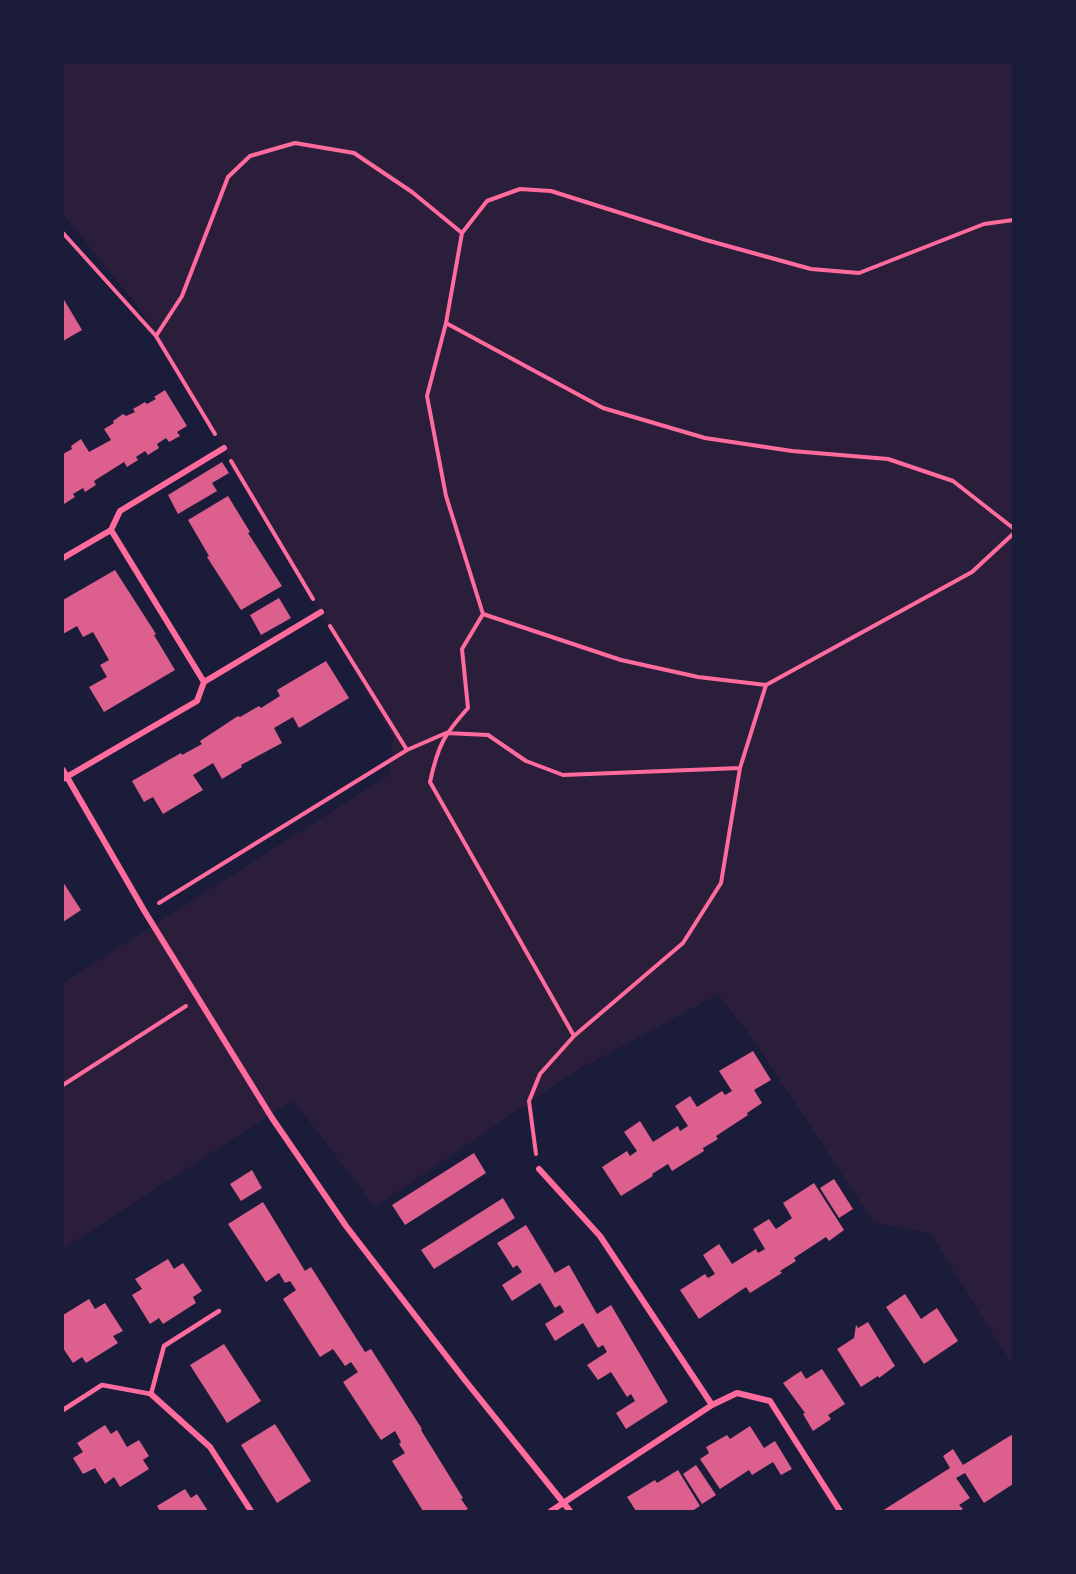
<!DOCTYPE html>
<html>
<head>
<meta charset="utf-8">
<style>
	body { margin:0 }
	#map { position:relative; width:1076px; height:1574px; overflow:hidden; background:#1b1b3a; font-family:Bitter,serif }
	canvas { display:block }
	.frame { position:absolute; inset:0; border:64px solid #1b1b3a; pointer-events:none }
</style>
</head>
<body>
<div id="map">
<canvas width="1076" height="1574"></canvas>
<div class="frame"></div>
</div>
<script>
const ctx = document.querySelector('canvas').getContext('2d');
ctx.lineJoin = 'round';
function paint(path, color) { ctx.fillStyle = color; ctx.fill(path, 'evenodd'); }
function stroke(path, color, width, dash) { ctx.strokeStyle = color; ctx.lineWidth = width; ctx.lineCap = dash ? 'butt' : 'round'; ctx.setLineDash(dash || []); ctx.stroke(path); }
paint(new Path2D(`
	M63,63H1013V1366L930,1233L874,1223L753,1039L718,995L577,1070L375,1207L293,1100L63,1249V983L389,775L393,737L224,448L136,304L63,214Z`), '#2a1e3b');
paint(new Path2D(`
	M63,298L82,330L63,341Z
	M165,390L187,426L177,432L180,436L169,442L166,438L157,444L159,448L148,455L145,451L136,457L138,460L127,467L124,462L94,481L96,485L85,492L83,488L73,494L75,497L64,504L63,454L72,449L71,446L81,439L89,452L111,440L104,429L114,423L113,421L123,414L126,416L135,412L133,409L145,402L147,404L156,399L154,397Z
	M222,462L229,473L212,483L217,491L178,514L168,495Z
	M228,496L250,532L248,533L282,586L241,610L207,557L209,556L188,520Z
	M115,570L156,634L154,635L175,670L104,712L89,687L107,677L100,665L109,660L93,632L83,637L77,626L63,634V600Z
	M279,598L291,618L261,635L250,615Z
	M326,661L349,698L299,728L293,717L274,728L282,743L241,765L242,767L222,779L213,763L193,775L203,790L163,814L153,797L144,802L132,781L181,753L182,755L202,744L200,741L238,716L240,717L259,706L261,708L280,696L277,690Z
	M63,882L81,910L63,922Z
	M753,1051L771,1080L754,1090L762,1103L747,1113L748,1115L716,1136L718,1139L703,1148L704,1151L672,1171L668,1164L652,1174L653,1176L621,1196L602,1167L627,1151L630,1156L637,1151L624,1132L640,1121L653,1142L678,1126L680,1131L688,1126L675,1106L690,1096L697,1107L722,1091L725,1095L732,1091L719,1071Z
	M474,1153L486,1173L405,1225L392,1205Z
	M252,1170L262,1188L241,1201L230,1184Z
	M834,1179L853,1209L839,1218L820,1188Z
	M814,1183L844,1230L829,1241L826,1237L794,1258L796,1261L780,1271L782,1273L750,1293L746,1287L699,1319L680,1290L705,1274L708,1278L715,1274L703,1255L719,1244L732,1264L756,1249L758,1253L765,1249L753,1229L769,1219L776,1229L792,1218L783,1203Z
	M503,1198L515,1218L434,1269L421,1250Z
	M263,1202L305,1271L311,1267L365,1352L371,1349L422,1429L421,1430L463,1498L461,1499L468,1509L464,1511H423L392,1461L405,1453L399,1444L401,1442L395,1431L381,1440L343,1382L358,1372L351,1362L345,1366L333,1349L320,1357L283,1299L296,1290L290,1281L285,1283L279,1273L266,1282L228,1224Z
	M526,1225L555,1273L569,1265L597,1314L611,1305L668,1402L626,1429L616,1413L635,1401L631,1394L627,1397L611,1372L598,1380L587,1365L607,1352L603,1345L598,1348L583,1323L555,1341L545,1324L564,1312L560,1305L555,1308L540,1283L512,1301L502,1285L522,1272L517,1265L513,1268L497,1243Z
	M168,1259L174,1269L183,1263L202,1291L193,1297L196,1303L163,1324L159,1318L150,1324L132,1295L142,1289L135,1279Z
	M905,1294L921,1319L937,1308L958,1341L924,1364L886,1307Z
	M89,1299L95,1309L105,1303L123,1331L113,1336L118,1343L86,1363L82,1357L73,1363L63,1348V1315Z
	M868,1322L895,1366L879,1378L878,1376L861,1387L837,1349L854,1338L856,1325L858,1328Z
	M224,1344L261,1401L227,1423L190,1365Z
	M822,1369L845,1404L828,1415L831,1419L813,1431L803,1414L805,1413L783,1383L801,1371L806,1379Z
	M275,1424L311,1481L277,1503L241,1445Z
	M105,1425L111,1434L117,1430L127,1447L139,1440L149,1456L143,1460L149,1469L120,1487L114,1477L105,1484L95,1468L83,1474L73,1458L83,1452L77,1443Z
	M750,1426L764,1448L775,1441L792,1469L781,1475L773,1462L752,1475L749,1470L720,1489L700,1459L709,1453L706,1447L727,1435L730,1439Z
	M1013,1434V1484L984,1503L965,1473L956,1478L970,1498L959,1505L963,1509L960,1511H882L950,1468L943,1456L953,1449L963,1465Z
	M696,1465L716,1495L702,1504L683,1474Z
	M678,1470L700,1506L692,1511H636L627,1497L655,1480L657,1483Z
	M185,1489L191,1498L197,1494L208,1511H160L157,1506Z`), '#dd5f8e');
stroke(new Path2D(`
	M63,233L156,336L215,434
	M446,323L462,233
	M156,336L182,296L228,177L250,156L295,143L354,153L412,192L462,233L487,201L520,189L551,191L706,240L811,269L859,273L984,224L1013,220
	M231,461L313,599
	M483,614L621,660L698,677L766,685
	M330,626L407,750
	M159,903L407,750L446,733L488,735L526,761L563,775L740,768
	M574,1036L430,782C438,745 444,735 468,708L462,649L483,614L446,496L427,396L446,323L603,408L705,438L792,451L888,459L953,481L1013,528
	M63,1085L186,1006
	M536,1154L529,1101L540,1074L574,1036L683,943L721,883L740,768L766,685L972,572L1013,534`), '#ff6b9d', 4);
stroke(new Path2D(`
	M63,1410L102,1385L151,1394L164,1346L219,1311`), '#ff6b9d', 4.5);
stroke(new Path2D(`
	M111,530L204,682
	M63,558L111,530L120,511L224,448
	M63,770L145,912L272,1118L346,1226L464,1379L570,1511
	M63,779L197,701L204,682L321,612
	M539,1169L600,1236L712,1405
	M151,1394L210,1447L251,1511
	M551,1511L712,1405L737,1393L770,1401L840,1511`), '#ff6b9d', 6);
</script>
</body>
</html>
